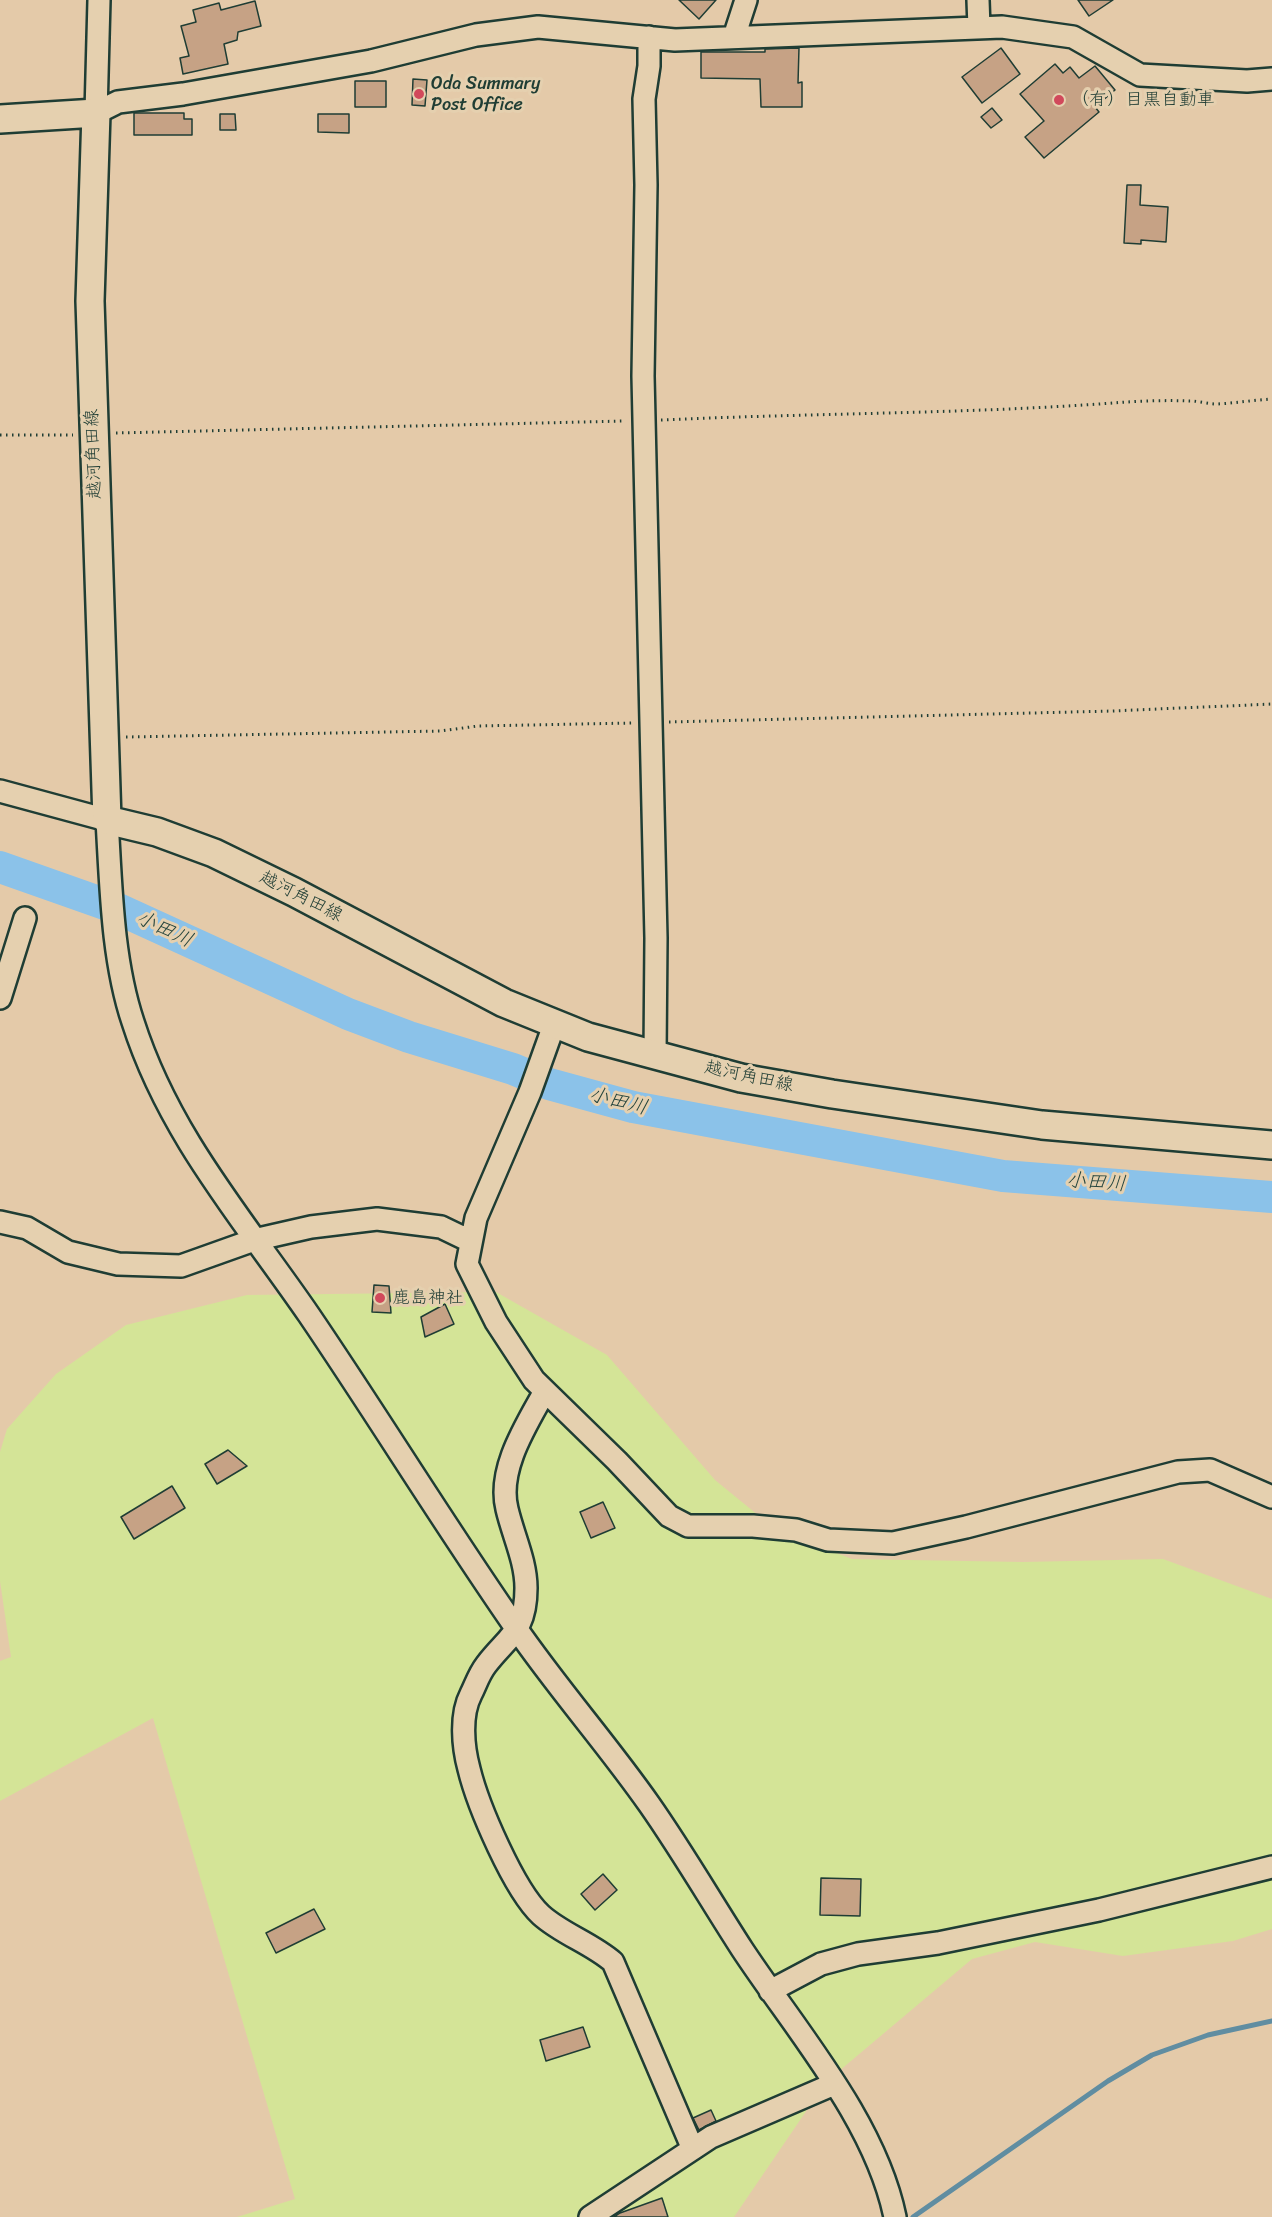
<!DOCTYPE html>
<html>
<head>
<meta charset="utf-8">
<style>
	body { margin:0 }
	canvas { display:block; background:#e4caa9 }
</style>
</head>
<body>
<canvas width="1272" height="2217"></canvas>
<script>
const ctx = document.querySelector('canvas').getContext('2d');
ctx.lineJoin = 'round';
function paint(path, color) { ctx.fillStyle = color; ctx.fill(path, 'evenodd'); }
function stroke(path, color, width, dash) { ctx.strokeStyle = color; ctx.lineWidth = width; ctx.lineCap = dash ? 'butt' : 'round'; ctx.setLineDash(dash || []); ctx.stroke(path); }
function label(font, color, halo, rows, align = 'center') {
  ctx.font = font + ' Sriracha,"Klee One",sans-serif'; ctx.lineWidth = 6; ctx.setLineDash([]); ctx.textBaseline = 'middle'; ctx.strokeStyle = halo; ctx.fillStyle = color; for (const [text, x, y, turn = 0] of rows) {
    ctx.save(); ctx.translate(x, y); ctx.rotate((+turn || 0) * Math.PI / 180); ctx.textAlign = isNaN(turn) ? turn : align; if (halo) ctx.strokeText(text, 0, 0); ctx.fillText(text, 0, 0); ctx.restore();
  }
}
paint(new Path2D(`
	M496,1292L607,1355L715,1480L775,1529L852,1559L1023,1562L1163,1559L1272,1599V1929L1233,1941L1123,1956L1035,1942L972,1959L826,2082L734,2217H237L295,2199L153,1718L0,1801V1661L11,1657L0,1581V1452L7,1429L56,1374L126,1325L247,1295Z`), '#d4e497');
stroke(new Path2D(`
	M913,2217L1108,2081L1152,2055L1208,2035L1272,2021`), '#608da1', 5);
stroke(new Path2D(`
	M0,867L116,908L348,1014L409,1037L513,1069L549,1084L633,1107L1003,1176L1272,1197`), '#8bc2e9', 32);
const building = new Path2D(`
	M679,0H716L699,19Z
	M1078,0H1113L1089,16Z
	M255,1L261,26L238,32L237,40L224,44L228,64L183,74L180,58L189,56L181,26L196,22L193,10L219,3L221,10Z
	M799,48L798,83L802,82V107H761L760,79L701,78V52H765V49Z
	M1001,48L1020,74L982,103L962,77Z
	M1055,64L1063,73L1070,67L1079,78L1095,66L1115,90L1095,107L1099,112L1044,158L1025,137L1044,121L1020,94Z
	M413,79L427,80L425,106L412,105Z
	M355,81H386V107H355Z
	M992,108L1002,120L991,128L981,117Z
	M134,113H184V119H192V135H134Z
	M220,114H235L236,130H220Z
	M318,114H349V133L318,132Z
	M1127,185H1141L1140,205L1168,207L1166,242L1141,240V244L1124,243Z
	M374,1285L389,1286L391,1313L372,1312Z
	M445,1304L454,1324L425,1337L421,1317Z
	M228,1450L247,1466L217,1484L205,1464Z
	M172,1486L185,1508L134,1539L121,1517Z
	M603,1502L615,1528L591,1538L580,1512Z
	M603,1874L617,1890L595,1910L581,1894Z
	M821,1878L861,1879L860,1916L820,1915Z
	M314,1909L325,1929L276,1953L266,1933Z
	M583,2027L590,2047L546,2061L540,2040Z
	M711,2110L716,2121L699,2130L693,2118Z
	M662,2198L668,2217H614L620,2213Z`);
paint(building, '#c6a285');
stroke(building, '#1f3d34', 1.5);
const minor = new Path2D(`
	M99,0L96,113L118,102L183,94L371,61L476,35L538,27L675,40L1002,27L1073,37L1140,75L1247,81L1272,79
	M978,0L979,28
	M649,37V66L644,99L646,185L643,376L656,938L655,1055
	M734,37L746,0
	M0,791L107,820C111,886 112,959 133,1022C169,1135 243,1219 309,1315C379,1418 445,1526 516,1628C558,1689 607,1744 649,1804C682,1851 711,1901 742,1949C796,2031 875,2120 895,2217
	M0,998L25,918
	M554,1025L530,1092L476,1218L467,1264L496,1322L534,1380L617,1461L669,1516L688,1526H753L796,1530L828,1540L893,1543L966,1527L1178,1472L1210,1470L1272,1497
	M0,1222L27,1228L68,1252L118,1264L181,1266L254,1240L311,1227L377,1219L441,1227L470,1241
	M545,1391C527,1424 497,1469 507,1509C513,1535 526,1561 526,1588C526,1632 508,1636 486,1665C479,1674 476,1684 471,1694C460,1715 463,1747 469,1769C478,1806 514,1890 541,1915C562,1934 591,1943 613,1962L692,2147
	M770,1991L821,1964L858,1954L938,1943L1099,1910L1272,1867
	M590,2217L711,2137L834,2084`);
const major = new Path2D(`
	M0,119L96,113L90,301L107,820L157,832L214,853L294,892L504,1003L588,1037L741,1078L832,1094L1042,1125L1272,1145`);
stroke(minor, '#1f3d34', 26);
stroke(major, '#1f3d34', 32);
stroke(new Path2D(`
	M661,420C812,413 963,414 1113,403C1138,401 1165,400 1190,401C1199,401 1208,404 1217,404C1236,403 1254,400 1272,399
	M116,433L625,421
	M0,435H73
	M669,722L1112,711L1272,704
	M126,737L440,731L478,726L632,723`), '#1f3d34', 3, [1.5, 4.5]);
stroke(minor, '#e5d0af', 21);
stroke(major, '#e5d0af', 27);
for (const [x, y, r, color] of [
	[419,94,6,"#d1495b"],
	[1059,100,6,"#d1495b"],
	[380,1298,6,"#d1495b"]
]) { const dot = new Path2D(); dot.arc(x, y, r, 0, 2 * Math.PI); ctx.fillStyle = color; ctx.fill(dot); stroke(dot, '#e5d0af', 2); }
label('18px', '#1f3d34', '#e5d0af', [
	["Oda Summary",431,84],
	["Post Office",431,105],
	["（有）目黒自動車",1071,100],
	["鹿島神社",392,1298]
], 'left');
label('18px', '#1f3d34', '#e5d0af', [
	["越河角田線",94,454,-92],
	["越河角田線",301,897,27],
	["越河角田線",749,1077,12]
]);
label('italic 20px', '#24443d', '#e5d0af', [
	["小田川",164,930,25],
	["小田川",618,1102,14],
	["小田川",1096,1183,4]
]);
</script>
</body>
</html>
